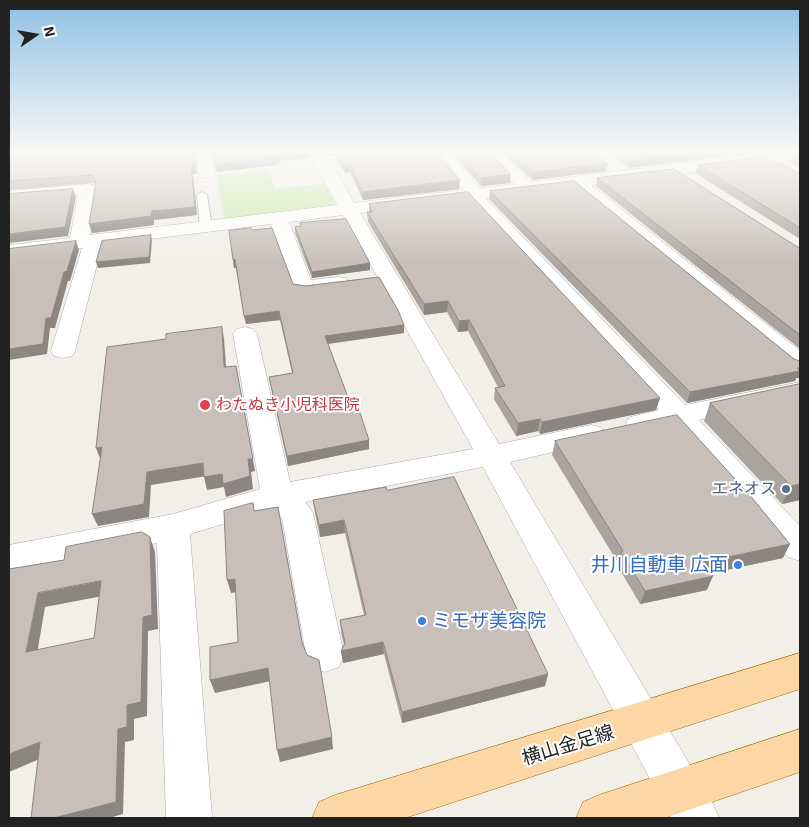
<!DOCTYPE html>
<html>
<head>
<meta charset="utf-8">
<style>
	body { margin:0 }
	#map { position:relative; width:809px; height:827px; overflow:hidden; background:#f2efe9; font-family:"Exo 2",sans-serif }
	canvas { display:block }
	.frame { position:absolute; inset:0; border:10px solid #222; pointer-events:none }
	.north { position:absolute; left:10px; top:10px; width:50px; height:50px; -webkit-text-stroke:4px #fff; paint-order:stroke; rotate:77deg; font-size:14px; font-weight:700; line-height:20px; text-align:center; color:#222 }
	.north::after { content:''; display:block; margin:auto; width:18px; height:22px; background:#222; clip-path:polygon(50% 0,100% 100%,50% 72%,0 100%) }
</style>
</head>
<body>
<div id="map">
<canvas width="809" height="827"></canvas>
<div class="frame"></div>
<div class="north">N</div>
</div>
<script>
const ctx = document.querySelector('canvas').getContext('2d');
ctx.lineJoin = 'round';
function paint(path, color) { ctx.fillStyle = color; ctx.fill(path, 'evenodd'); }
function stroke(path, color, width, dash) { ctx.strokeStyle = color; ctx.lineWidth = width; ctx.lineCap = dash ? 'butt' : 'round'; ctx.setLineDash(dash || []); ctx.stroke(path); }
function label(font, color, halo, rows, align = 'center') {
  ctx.font = font + ' "Exo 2","Noto Sans JP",sans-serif'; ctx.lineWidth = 4; ctx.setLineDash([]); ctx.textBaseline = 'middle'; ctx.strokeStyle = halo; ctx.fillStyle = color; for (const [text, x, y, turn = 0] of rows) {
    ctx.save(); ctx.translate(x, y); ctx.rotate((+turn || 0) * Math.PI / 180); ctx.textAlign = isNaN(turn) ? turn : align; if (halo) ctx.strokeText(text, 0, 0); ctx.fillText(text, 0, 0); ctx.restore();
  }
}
paint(new Path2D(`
	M268,170L275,189L331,183L342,205L225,219L216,175Z`), '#cdebb0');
const service = new Path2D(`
	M202,192L207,195L212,227L206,230L200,227L197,195Z`);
const minor = new Path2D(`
	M195,151H211L215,174L213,177H201L199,174Z
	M308,151H324L354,203L463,190L431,151H447L480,188L514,184L482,151H498L531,182L783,151H800V159L591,185L800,351V371L791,368L573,187L485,198L685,405L800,382V398L699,420L800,526V561L788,557L673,425L640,432L630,429L626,423L630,417L659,410L468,200L360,213L499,444L591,425L601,427L605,434L601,441L510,462L712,802L719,818H671L483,467L305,502L313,513L344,655L339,667L325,672L311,667L306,655L282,518L272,509L190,534L212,818H166L157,543L9,573V545L173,514L260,489L233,334L237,329L245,327L253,329L257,334L290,482L473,449L343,215L289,222L311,280L338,277L346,278L349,283L346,288C329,292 311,295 294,291L291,286L271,224L102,245L75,351L72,356L63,358L54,356L51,351L82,248L9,257V245L70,238L78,195L9,201V191L88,184L94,185L97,189L90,235L337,205Z`);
const primary = new Path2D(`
	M800,653V689L405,818H312L319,802L335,795Z
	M800,729V772L665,818H576L583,802L599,795Z`);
stroke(service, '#a9a9a9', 2);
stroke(minor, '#a9a9a9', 1);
stroke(primary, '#a06b00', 1);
paint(service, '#fff');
paint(minor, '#fff');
paint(primary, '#fcd6a4');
paint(new Path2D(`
	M326,151H436L459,189L363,200L350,172L345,173L335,156H329Z
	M450,151H488L510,183L481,186Z
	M501,151H593L608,163L606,171L532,180Z
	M606,151H765L629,168Z
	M800,153V169L789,162L792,154Z
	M9,154L197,174H193L197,215L154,220V225L92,233L96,185L94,183L9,190Z
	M698,165L800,173V239L695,173Z
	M597,178L800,248V349L596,186Z
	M490,191L794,359L796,378L795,381L687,403L489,199Z
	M369,204L660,398L656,410L540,434L538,431L516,436L494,399L495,388L498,387L468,331L458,332L447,312L424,315L368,222L367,212H369Z
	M300,223L370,263V270L312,278L295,233V227L301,226Z
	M233,260L293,284L404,325V333L328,344L352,408L369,440V449L288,466L269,377L292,373L280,320L246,324L236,268H234Z
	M800,384V500L782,504L704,421L710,403Z
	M555,441L783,558L711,573L707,590L640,604L617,565L618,563L552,455Z
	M387,490L548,674L545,686L402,723L384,654L343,663L341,651L344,645L341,632L340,620L364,615L345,533L320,537L315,513L313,500Z`), '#aba49e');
paint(new Path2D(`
	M193,151L197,174H193L197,215L154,220V225L92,233L89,224L152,211L191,166Z
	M295,151H309L310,158L280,161V163H277V165L217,172L215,164L276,155L278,153Z
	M329,151H335V156H329Z
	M703,151H765L629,168L631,160Z
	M608,163L606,171L532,180L533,172Z
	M350,164V172L345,173L344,165Z
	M511,174L510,183L481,186V178Z
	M460,180L459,189L363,200L362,192Z
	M73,189L76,197L68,236L9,243V234Z
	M151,235L152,241L150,263L98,268L96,262Z
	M76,241L79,250L70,281H68L55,328H50L47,354L9,360V349L46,318Z
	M235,259L236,268H234L233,260Z
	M370,263V270L312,278V272Z
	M448,301L447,312L424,315V304Z
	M279,311L280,320L246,324L244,316Z
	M469,320L468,331L458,332L459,321Z
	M404,325V333L326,344L325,336Z
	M222,327L224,339L227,380L224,367Z
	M236,366L255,471L251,472L253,489L226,497L224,487L207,490L204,477Z
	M800,368V378H796L795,381L687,403L690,392Z
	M660,398L656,410L540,434L542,422Z
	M540,419L538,431L516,436L518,423Z
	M369,440V449L288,466L287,456Z
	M102,447L101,461L96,448Z
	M203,463L207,476L151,485L149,517L98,526L92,514L147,472Z
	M800,484V500L782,504L791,486Z
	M344,520L345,533L320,537L319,525Z
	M150,537L155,552L158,629L148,631L147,716L134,719V740L125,742L123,814L109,818H54L118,729L127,705L143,617Z
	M790,544L783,558L698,576L704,562Z
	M713,576L707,590L640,604L645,591Z
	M235,579L238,592L231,593L227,580Z
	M101,581L108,595L45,607L35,666L26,652L38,593Z
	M383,642L384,654L343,663L341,651Z
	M268,668L271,681L215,693L210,680Z
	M548,674L545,686L402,723V712Z
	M332,737L333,749L280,762L277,750Z
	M40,742L49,755L9,772V754Z`), '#8b8681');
const building = new Path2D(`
	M30,151H193L196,166H191L195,207L152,211L151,216L89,224L96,181L92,175L9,181V154Z
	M213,151H295L278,153L279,155H276V157L215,164Z
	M337,151H436L460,180L362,192L350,164L344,165Z
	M457,151H488L511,174L481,178Z
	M510,151H593L608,163L533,172Z
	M619,151H703L631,160Z
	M800,153V159L792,154Z
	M766,157L800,173V228L698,165Z
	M674,169L796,246L800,248V335L597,178Z
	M574,181L794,359L800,361V368H797L800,371L690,392L490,191Z
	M73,189L65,227L9,234V194Z
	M468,192L660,398L542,422L540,419L518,423L495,388L505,386L469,320L459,321L448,301L424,304L367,212H372L369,204Z
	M346,219L370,263L312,272L295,227L301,226L300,223Z
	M251,228L253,230L272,228L293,284L305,286L379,277L398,310L404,325L325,336L352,408L358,407L369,440L287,456L269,377L293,373L279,311L244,316L235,259L233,260L229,231Z
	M151,235L149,257L96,262L102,241Z
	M76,241L67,271L64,272L51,318H46L43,344L9,349V249Z
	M222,327L224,367L236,366L253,459H248L250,476L223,484L222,474L204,477L203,463L147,472L144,504L92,514L102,447L96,448L107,347L166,339V334Z
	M800,384V484L791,486L710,403Z
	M677,415L753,499L790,544L704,562L713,576L645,591L621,552L623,551L555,441Z
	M454,477L548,674L402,712L383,642L341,651L345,643L340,620L366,615L344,520L319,525L313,500L386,487L387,490Z
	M253,503L254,511L278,507L302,642L307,655L319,660L332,737L277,750L268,668L210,680V647L238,642L235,579L227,580L224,511Z
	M142,532L150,537L152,615L143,617L141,702L127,705V727L118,729L116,802L54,818H31L40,742L9,754V569L64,560L66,547ZM101,581L94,638L26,652L38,593Z`);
paint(building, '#c7bfb8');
stroke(building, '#8b8681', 1);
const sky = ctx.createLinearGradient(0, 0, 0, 267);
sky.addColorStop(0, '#8fc0e4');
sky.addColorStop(0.57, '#f9f8f5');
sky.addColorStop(1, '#f9f8f500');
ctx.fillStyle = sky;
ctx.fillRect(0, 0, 809, 267);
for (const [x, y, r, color] of [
	[205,405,6,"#e0444e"],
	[786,489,5,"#5c6f8a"],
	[738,565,5,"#3f7fe0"],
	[422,621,5,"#3f7fe0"]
]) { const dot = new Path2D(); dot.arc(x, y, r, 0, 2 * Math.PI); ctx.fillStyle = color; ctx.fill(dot); stroke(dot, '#fff', 2); }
label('16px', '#be3a42', '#fff', [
	["わたぬき小児科医院",216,405]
], 'left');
label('16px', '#4e5e75', '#fff', [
	["エネオス",776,489]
], 'right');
label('19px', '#366cbe', '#fff', [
	["井川自動車 広面",728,565],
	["ミモザ美容院",432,621,"left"]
], 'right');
label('19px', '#222', '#fff', [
	["横山金足線",568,745,-17]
]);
</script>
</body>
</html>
